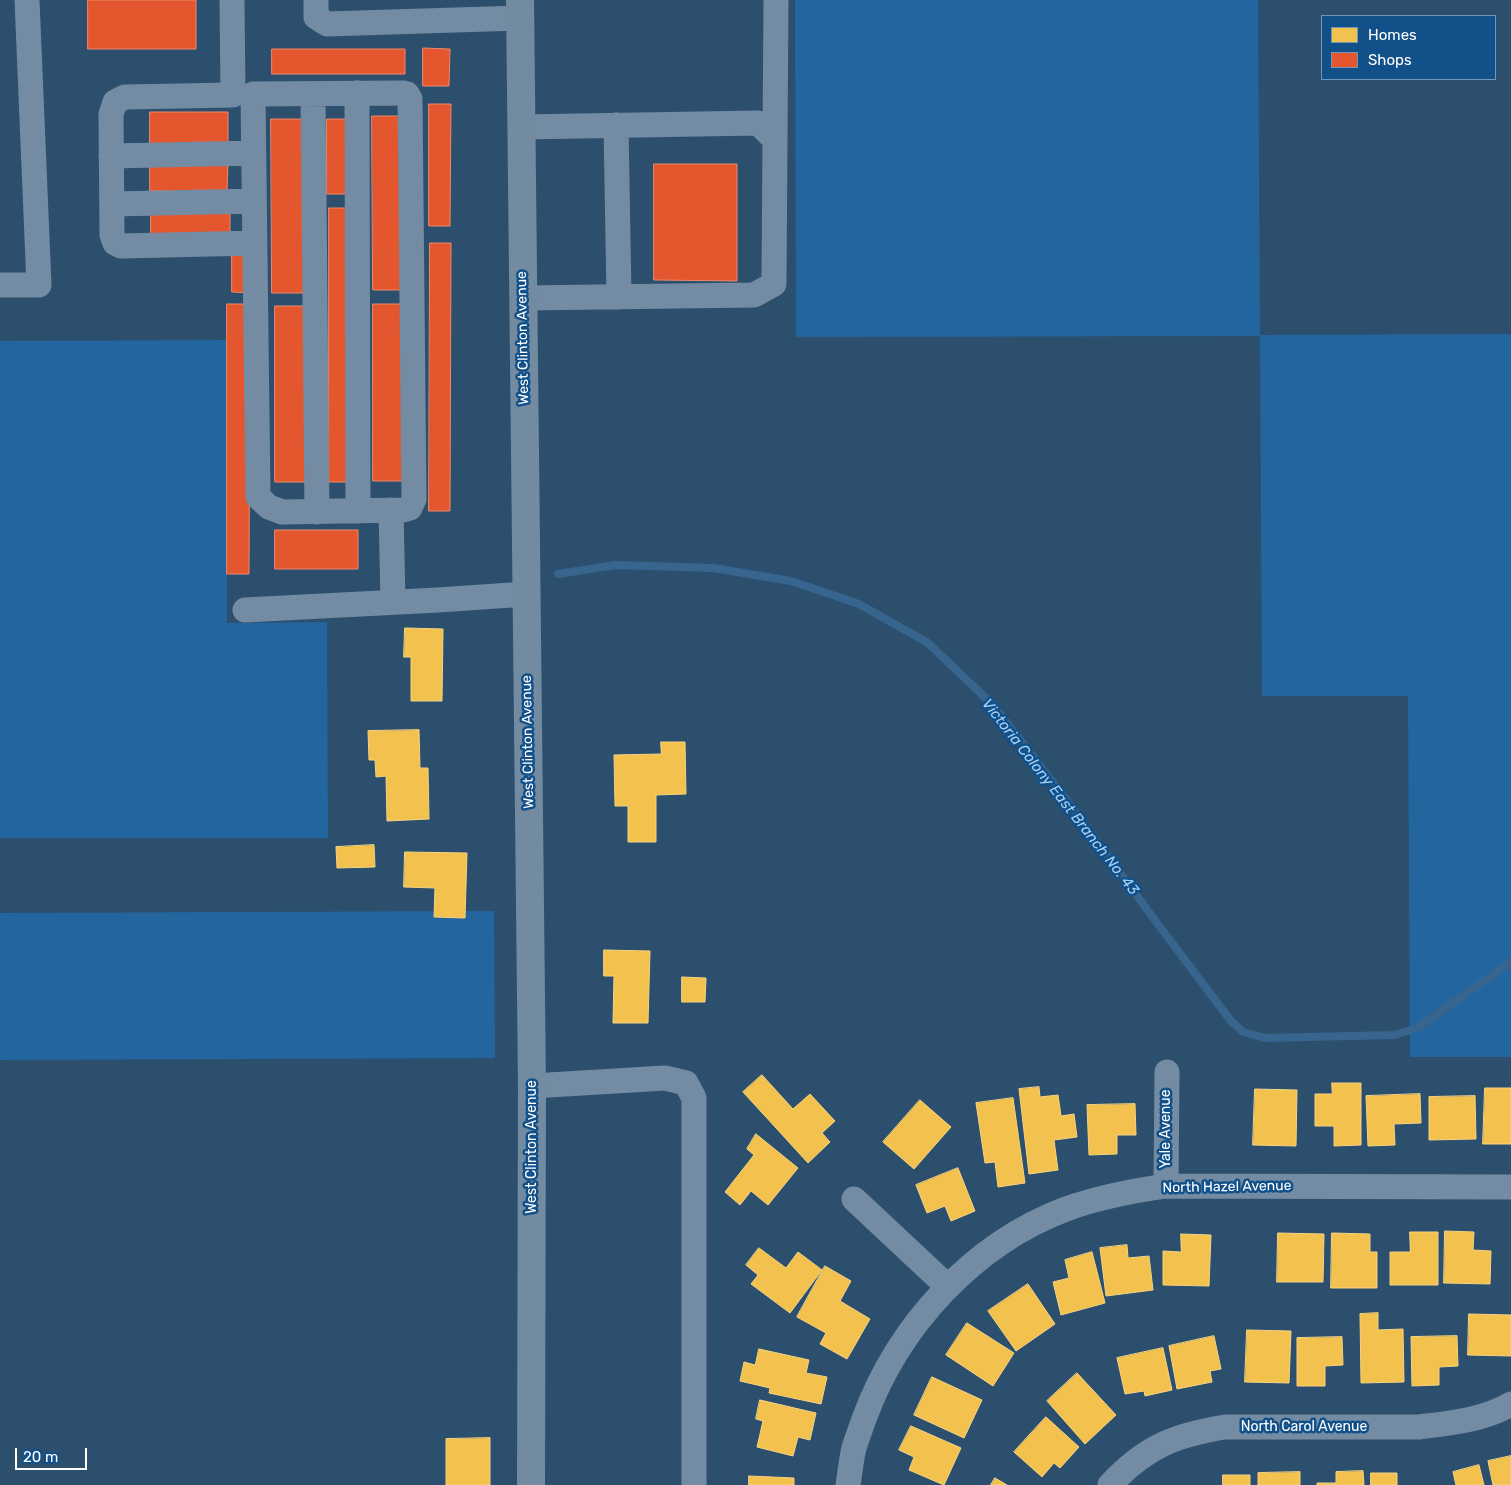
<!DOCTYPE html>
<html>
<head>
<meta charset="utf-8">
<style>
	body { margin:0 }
	#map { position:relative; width:1511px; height:1485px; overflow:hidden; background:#2d4f6e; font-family:Rubik,sans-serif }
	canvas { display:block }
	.legend { position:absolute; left:1321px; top:15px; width:175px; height:65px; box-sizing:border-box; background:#125089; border:1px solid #7196b8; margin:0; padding:6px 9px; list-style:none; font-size:15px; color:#fff }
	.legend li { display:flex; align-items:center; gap:10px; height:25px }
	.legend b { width:25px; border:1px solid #7196b8 }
	.scale { position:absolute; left:15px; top:1448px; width:72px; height:22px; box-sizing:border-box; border:2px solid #fff; border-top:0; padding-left:6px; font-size:15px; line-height:18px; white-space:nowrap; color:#fff; -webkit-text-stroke:4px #125089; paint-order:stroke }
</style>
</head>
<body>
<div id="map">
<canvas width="1511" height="1485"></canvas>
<ul class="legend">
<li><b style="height:14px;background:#f2c14e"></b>Homes</li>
<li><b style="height:14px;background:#e4572e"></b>Shops</li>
</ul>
<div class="scale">20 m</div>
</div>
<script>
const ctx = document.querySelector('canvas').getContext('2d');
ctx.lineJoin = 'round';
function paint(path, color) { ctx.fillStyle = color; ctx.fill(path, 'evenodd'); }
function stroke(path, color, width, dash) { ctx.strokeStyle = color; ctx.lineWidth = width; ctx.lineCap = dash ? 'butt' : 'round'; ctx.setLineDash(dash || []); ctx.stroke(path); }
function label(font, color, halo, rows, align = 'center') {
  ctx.font = font + ' Rubik,sans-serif'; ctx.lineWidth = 5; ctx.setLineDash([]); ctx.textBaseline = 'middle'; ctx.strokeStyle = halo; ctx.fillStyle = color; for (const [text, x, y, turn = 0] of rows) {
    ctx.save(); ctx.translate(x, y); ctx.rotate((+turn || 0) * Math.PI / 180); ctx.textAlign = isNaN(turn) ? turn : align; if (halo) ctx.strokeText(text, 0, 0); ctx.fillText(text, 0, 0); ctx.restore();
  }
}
paint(new Path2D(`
	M795,0H1258L1260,335L1511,334V1057H1410L1408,696H1262L1260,336L796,337Z
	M227,340V623L327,622L328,838H0V341Z
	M494,911L495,1058L0,1060V913Z`), '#23659f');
const homes = new Path2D(`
	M405,628L443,629L442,701H411V657H404Z
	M419,730L420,768H428L429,819L387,821L386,776L376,777L375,760H369L368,731Z
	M661,742H685L686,794L656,795V842H628V806H615L614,755L661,754Z
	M374,845L375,867L337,868L336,847Z
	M405,852L467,853L465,918L434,917L435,888L404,887Z
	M604,950L650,951L648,1023H613L614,976H604Z
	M682,977L706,978L705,1002H682Z
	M762,1075L793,1109L810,1094L835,1121L822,1133L830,1142L808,1163L743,1092Z
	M1332,1083H1361V1145L1334,1146V1126H1315V1094H1332Z
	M1039,1087L1040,1097L1058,1095L1061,1116L1074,1114L1077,1137L1054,1140L1058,1170L1029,1174L1019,1089Z
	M1485,1088H1511V1144H1483Z
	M1255,1089L1297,1090L1296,1146L1253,1145Z
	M1420,1094L1421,1123L1394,1124L1395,1145L1368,1146L1366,1096Z
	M1475,1096L1476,1139L1429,1140V1097Z
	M1013,1098L1025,1183L998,1187L995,1162L985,1163L976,1103Z
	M920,1100L951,1127L914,1169L883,1142Z
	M1135,1104L1136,1135H1117V1154L1089,1155L1087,1105Z
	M756,1134L798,1168L768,1205L751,1191L740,1205L725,1192L754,1155L747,1149Z
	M958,1168L975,1211L951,1221L945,1206L927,1213L916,1185Z
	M1445,1231L1474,1232L1473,1250L1491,1251L1490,1284L1444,1283Z
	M1410,1232H1438V1285H1390V1252H1410Z
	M1278,1233L1324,1234L1323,1282H1277Z
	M1332,1233L1370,1234V1252H1377V1288H1331Z
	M1181,1234L1211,1235L1209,1286L1163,1285V1251L1181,1252Z
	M1127,1245L1128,1258L1149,1256L1153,1290L1106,1296L1100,1248Z
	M759,1248L786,1268L798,1252L822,1270L790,1313L751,1284L758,1275L746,1265Z
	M1092,1252L1105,1303L1061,1315L1053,1282L1069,1278L1065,1260Z
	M825,1266L851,1281L840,1301L870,1319L847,1359L820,1344L826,1333L797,1317Z
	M1028,1284L1055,1324L1016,1351L988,1311Z
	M1378,1313V1330L1403,1329L1404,1382L1361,1383L1360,1314Z
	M1469,1314L1511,1315V1356L1468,1355Z
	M967,1323L1014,1353L993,1386L946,1355Z
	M1247,1330L1291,1331L1289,1383L1245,1382Z
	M1214,1336L1221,1369L1210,1371L1212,1382L1177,1389L1169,1346Z
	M1457,1336L1458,1366L1439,1367V1385L1412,1386L1411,1337Z
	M1342,1337L1343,1365L1325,1366V1386H1297V1338Z
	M1163,1348L1172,1390L1145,1396L1144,1391L1125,1394L1117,1358Z
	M759,1349L809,1360L806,1373L827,1377L821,1404L769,1393L770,1388L740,1381L744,1362L755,1365Z
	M1077,1373L1116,1415L1085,1444L1047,1401Z
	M932,1377L982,1400L964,1438L914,1415Z
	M760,1400L816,1413L810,1440L798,1437L793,1456L757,1447L763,1421L756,1419Z
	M1046,1417L1079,1447L1060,1468L1054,1463L1042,1477L1014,1452Z
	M911,1426L961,1448L944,1485L909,1470L914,1457L899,1450Z
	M490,1438V1485H446V1439Z
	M1511,1456V1485H1493L1488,1461Z
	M1479,1465L1484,1485H1456L1453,1472Z
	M1363,1471L1364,1485H1317V1483H1336V1472Z
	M1300,1472V1485H1258V1473Z
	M1371,1473H1397V1485H1371Z
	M1223,1475H1250V1485H1223Z
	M749,1476L794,1478V1485H749Z
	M995,1478L1007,1485H991Z`);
paint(homes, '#f2c14e');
stroke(homes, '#f6d483', 1);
const shops = new Path2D(`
	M88,0H196V49H88Z
	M423,48L450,49L449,86H423Z
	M272,49H405V74H272Z
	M429,104H451L450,226H429Z
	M150,112H228V144H150Z
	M372,116H405L407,290H373Z
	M271,119H308L309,293H272Z
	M327,119H352V194H327Z
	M150,163H228L227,191H150Z
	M654,164H737V281L654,280Z
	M329,208H351V482H329Z
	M151,209H230V237L151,236Z
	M430,243H451L450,511H429Z
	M232,255H251V293L232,292Z
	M227,304H250L249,574H227Z
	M373,304H406L405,481H373Z
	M275,306H308V482H275Z
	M275,530H358V569H275Z`);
paint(shops, '#e4572e');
stroke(shops, '#ec896d', 1);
stroke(new Path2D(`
	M558,574L616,565L714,568L791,581L859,604L928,643L993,705L1065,798L1157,923L1231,1021L1243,1032L1265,1038L1395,1035L1417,1028L1511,962`), '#38658e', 8);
stroke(new Path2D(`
	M232,0L233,95L125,97L115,102L111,114L112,235L115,243L121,246L255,243
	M316,0V17L327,24L520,18
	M357,93L358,511
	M403,93L407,94L410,99L414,499L410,508L403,510L282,512L269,507L258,497L253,94Z
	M313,94L317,512
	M616,125L619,297
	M521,127L758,123L775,140L774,284L754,295L523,298
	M775,140L776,0
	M111,156L254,153
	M112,204L254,201
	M0,285H39L27,0
	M391,510L393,602
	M245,610L438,600L526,594
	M532,1086L665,1078L686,1083L694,1098V1485
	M1166,1186L1167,1072
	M854,1199L948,1287
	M848,1485C850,1473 851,1460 854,1448C857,1438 861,1428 864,1419C898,1326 973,1244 1066,1209C1099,1197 1131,1191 1166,1186L1511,1187
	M1110,1485C1145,1447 1175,1435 1225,1427H1419C1450,1423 1484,1420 1511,1404`), '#748ca3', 25);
stroke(new Path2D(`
	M520,0L532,1086L531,1485`), '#738ba1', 28);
label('14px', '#fff', '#125089', [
	["West Clinton Avenue",523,338,-91],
	["West Clinton Avenue",528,742,-91],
	["Yale Avenue",1166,1129,-90],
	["West Clinton Avenue",532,1147,-90],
	["North Hazel Avenue",1227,1187,-1],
	["North Carol Avenue",1304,1427]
]);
label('italic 15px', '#a3d1f8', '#125089', [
	["Victoria Colony East Branch No. 43",1060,797,52]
]);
</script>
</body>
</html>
